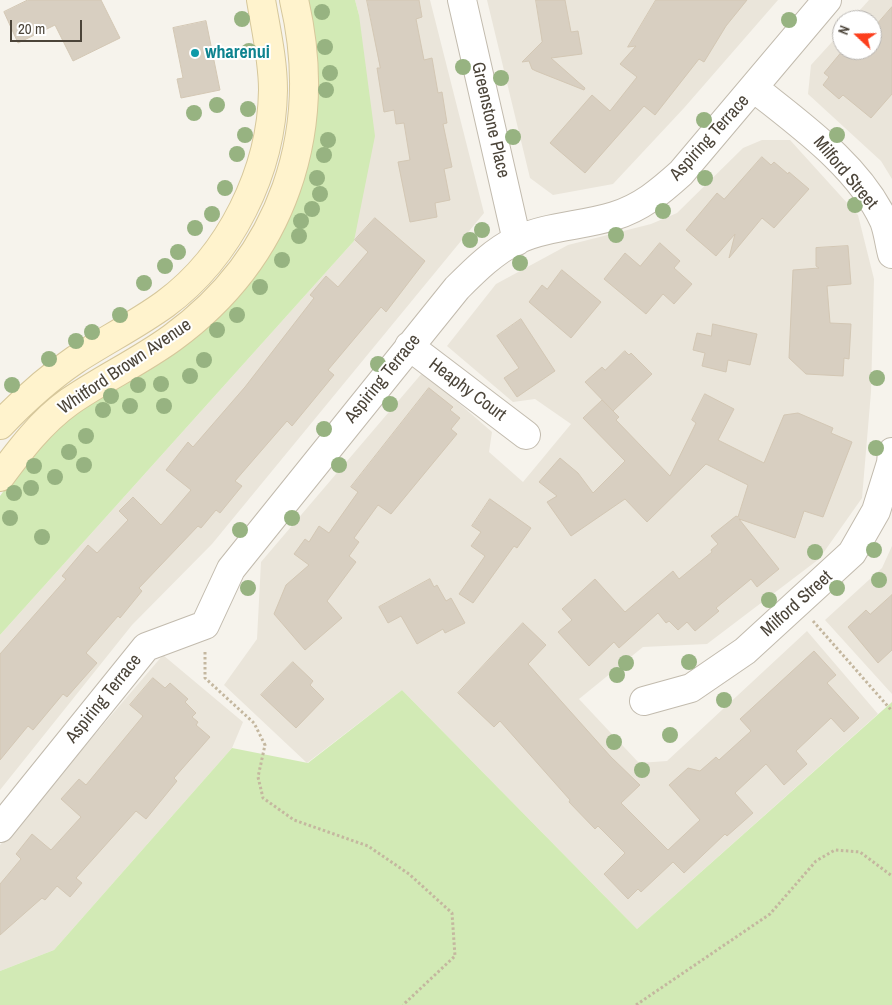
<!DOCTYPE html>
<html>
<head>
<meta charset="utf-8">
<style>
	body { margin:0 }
	#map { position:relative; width:892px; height:1005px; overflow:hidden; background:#f6f3ec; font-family:"Archivo Narrow",sans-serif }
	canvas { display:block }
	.north { position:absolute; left:832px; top:10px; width:50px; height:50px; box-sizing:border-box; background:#fff; border:1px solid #b7b4b0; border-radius:50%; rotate:291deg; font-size:14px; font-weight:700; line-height:20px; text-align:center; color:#4b4439 }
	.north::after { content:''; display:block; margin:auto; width:18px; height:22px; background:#fc3f1d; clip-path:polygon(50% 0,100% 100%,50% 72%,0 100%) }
	.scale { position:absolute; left:10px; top:20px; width:72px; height:22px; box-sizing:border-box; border:2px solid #4b4439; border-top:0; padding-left:6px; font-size:15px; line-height:18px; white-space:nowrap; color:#4b4439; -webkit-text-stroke:4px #fff; paint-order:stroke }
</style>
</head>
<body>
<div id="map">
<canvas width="892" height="1005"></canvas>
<div class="north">N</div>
<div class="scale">20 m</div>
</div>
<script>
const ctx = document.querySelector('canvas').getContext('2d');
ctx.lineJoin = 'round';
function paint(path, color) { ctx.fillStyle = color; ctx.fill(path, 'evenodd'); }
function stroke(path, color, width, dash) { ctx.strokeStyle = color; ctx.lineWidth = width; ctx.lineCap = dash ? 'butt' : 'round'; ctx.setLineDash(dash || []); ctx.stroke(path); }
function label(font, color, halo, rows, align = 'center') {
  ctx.font = font + ' "Archivo Narrow",sans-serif'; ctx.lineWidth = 4; ctx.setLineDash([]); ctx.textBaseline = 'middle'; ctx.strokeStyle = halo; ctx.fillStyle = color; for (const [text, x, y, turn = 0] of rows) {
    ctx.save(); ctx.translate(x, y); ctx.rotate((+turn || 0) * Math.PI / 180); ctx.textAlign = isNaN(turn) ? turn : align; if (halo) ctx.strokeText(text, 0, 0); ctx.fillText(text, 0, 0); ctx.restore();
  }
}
paint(new Path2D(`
	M355,0H430L484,213L212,544L132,625L0,790V635L354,241L359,15Z
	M487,0H778L684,108L613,184L553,195L530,178Z
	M869,0H892V179L881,161L808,94L811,65L842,31V50H872V20H851Z
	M762,140H790L858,215L874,279L871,392L862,498L819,559L707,644L643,647L579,699L639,763L667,761L807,631L878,714L637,929L402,690L307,763L224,685L257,639L261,562L423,372L492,432L489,452L523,482L571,424L535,399L513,402L447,346L496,284L568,245L651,224L677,213L743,148Z
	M892,546V694L825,620L882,568Z
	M163,655L243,722L232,748L54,950L0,971V845Z`), '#eae5da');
paint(new Path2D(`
	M304,0H355L359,15L375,136L354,241L0,635V496L30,455L61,422L103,389L285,219Z
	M402,690L637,929L892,702V1005H0V971L54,950L232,748L308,763Z`), '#d2eab5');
const building = new Path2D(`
	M28,0H101L120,38L73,61L55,25L18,43L4,12Z
	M367,0H419L422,17L416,19L424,60L432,58L438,93L442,92L447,123L443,124L452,167L444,169L450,200L435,203L437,217L410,222L398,162L410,160L404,123L396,124L394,110L384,112L377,68H380Z
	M536,0H565L571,32L578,31L582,54L551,58L585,88L584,90L536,71L532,69L529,61L522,62L542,42Z
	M656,0H747L726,26L704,62L699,59L655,115L644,106L585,173L550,143L592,95L610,111L637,77L620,64L636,46L628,47Z
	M892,7V94L871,118L843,95L839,99L823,85L829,77L824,73L843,50H872V30Z
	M206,21L220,90L181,98L177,79L183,78L173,28Z
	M762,157L771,165L774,162L788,174L789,172L809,189L774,228L762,218L729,258L735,234L716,256L686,230L717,193L724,199Z
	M375,218L425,261L386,312L381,307L328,370L334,375L292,426L287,421L235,481L242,486L220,513L216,510L201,528L198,526L139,588L142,591L120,618L118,616L86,653L97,663L67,697L63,694L33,730L28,726L0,760V654L66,579L62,576L88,545L97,553L128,520L119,511L133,497L161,525L191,490L166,470L188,442L193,447L245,387L314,298L310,295L326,276L338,287L368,252L355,240Z
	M660,243L680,261L674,268L692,284L674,304L663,294L646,314L604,279L625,253L640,266Z
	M848,246L851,284L827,286L830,323L851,324L849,359L844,358L843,376L806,374L789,358L793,270L819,268L816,266V248Z
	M562,270L601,302L571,338L529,302L542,285L547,289Z
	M521,319L555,371L517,397L504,378L519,368L497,336Z
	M713,324L757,334L750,365L728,360L726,372L702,366L705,353L693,350L697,333L711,336Z
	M625,351L629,355L631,353L652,374L613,411L585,382L602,367L605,370Z
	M429,388L453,407L450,410L460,418L451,429L457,434L391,514L378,505L354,538L359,542L349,556L356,562L327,601L342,618L305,650L274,614L286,585L309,565L294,554L305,539L309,542L319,526L329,533L358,492L351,487Z
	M705,394L734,409L718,440L764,463L784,415L798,413L833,428L831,433L852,442L823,517L804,511L795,538L739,519L779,569L757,587L751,579L716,608L719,611L695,631L687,622L678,630L669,621L666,623L658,613L619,648L614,642L589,666L558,632L572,620L562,609L595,579L625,612L673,571L679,579L712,552L711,550L718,544L711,536L736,516L738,517L748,485L706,464L647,522L625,499L571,536L547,502L557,496L539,482L560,458L578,473L593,493L625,461L583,418L602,400L619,417L616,420L670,476L696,423L692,420Z
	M490,499L531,528L517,548L514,546L473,603L459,594L485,556L471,546L481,532L472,526Z
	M430,579L434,587L437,585L446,601L451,598L465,623L445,633L443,629L417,644L401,616L388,623L379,607Z
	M892,595V650L878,663L848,627L866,610L870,614Z
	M523,623L546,645L528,664L611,757L640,785L621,803L668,850L700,820L669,785L688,768L700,771L716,757L719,760L751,731L740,719L814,651L836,675L827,683L859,718L844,732L831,718L796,751L807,764L784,785L766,764L735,793L753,813L727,836L725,834L684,873L673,862L641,892L638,889L628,899L604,874L625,853L598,826L595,829L569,802L570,800L500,721L494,727L458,693Z
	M293,662L313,681L310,685L324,699L296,728L261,695Z
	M153,678L165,688L170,683L188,699L185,702L196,713L192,717L198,722L196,725L210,737L174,778L177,781L146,819L136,811L76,878L82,883L70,897L57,886L45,900L42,898L0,935V884L21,859L16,854L32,834L51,850L81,817L61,799L79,779L86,785L143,716L130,705Z`);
paint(building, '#d8cfc1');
stroke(building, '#d3c7b4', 1);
const minor = new Path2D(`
	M462,0L517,241
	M754,88C799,124 859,166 884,221C888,231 889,243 892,254
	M409,346L526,435
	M644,701L691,688L745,651L852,553L876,511L891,463L892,452
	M0,828L146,647L205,625L231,569L457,288C475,270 494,251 517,240C548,226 582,226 614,216C641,208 661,191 681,173L827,0`);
const secondary = new Path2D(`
	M0,425C23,401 47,379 75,360C104,341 136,325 165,304C230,256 272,171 273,90C273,60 266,30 261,0
	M0,477C20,450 41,422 69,402C102,379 139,362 172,338C283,257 325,132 294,0`);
stroke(minor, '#c2bbae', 30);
stroke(secondary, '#d6c79b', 30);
stroke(new Path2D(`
	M813,621L892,711
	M205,652V678L254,723L265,745L258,777L263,798L294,820L368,846L409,874L452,913L455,956L403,1005
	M636,1005L770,914L816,861L835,850L860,852L892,876`), '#c4b79f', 3, [2.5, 2.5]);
stroke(minor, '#fff', 28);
stroke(secondary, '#fff3cd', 28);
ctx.fillStyle = '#97b381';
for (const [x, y] of [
	[322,12],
	[242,19],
	[789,20],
	[325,47],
	[249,51],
	[463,67],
	[330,73],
	[501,78],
	[326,90],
	[217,105],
	[248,109],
	[194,113],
	[704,120],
	[245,135],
	[837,135],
	[513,137],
	[328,140],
	[237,154],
	[324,155],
	[317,178],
	[705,178],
	[225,188],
	[320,194],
	[855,205],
	[312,209],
	[663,211],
	[212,214],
	[301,221],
	[195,228],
	[482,230],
	[616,235],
	[299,236],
	[470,240],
	[178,252],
	[282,260],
	[520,263],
	[165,266],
	[144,283],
	[260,287],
	[120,315],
	[237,315],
	[217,330],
	[92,332],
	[76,341],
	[49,359],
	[204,360],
	[378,364],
	[190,376],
	[877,378],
	[161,384],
	[12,385],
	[138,385],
	[111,396],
	[390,404],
	[130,406],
	[164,406],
	[103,410],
	[324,429],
	[86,436],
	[876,448],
	[69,452],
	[84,465],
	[339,465],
	[34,466],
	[55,477],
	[31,488],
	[14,493],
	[10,518],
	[292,518],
	[240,530],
	[42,537],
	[874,550],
	[815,552],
	[879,580],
	[248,588],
	[837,588],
	[769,600],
	[689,662],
	[626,663],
	[617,675],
	[724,700],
	[670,735],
	[614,742],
	[642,770]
]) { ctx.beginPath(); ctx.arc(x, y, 8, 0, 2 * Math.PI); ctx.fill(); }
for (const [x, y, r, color] of [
	[195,53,5,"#0f9aa8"]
]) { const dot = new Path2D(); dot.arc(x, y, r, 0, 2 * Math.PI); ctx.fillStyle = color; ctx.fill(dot); stroke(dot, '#fff', 2); }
label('bold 18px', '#0d838f', '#fff', [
	["wharenui",205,53]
], 'left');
label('18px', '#4b4439', '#fff', [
	["Greenstone Place",490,120,77],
	["Aspiring Terrace",710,138,-48],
	["Milford Street",845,173,50],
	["Whitford Brown Avenue",125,367,-34],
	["Aspiring Terrace",383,379,-51],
	["Heaphy Court",467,390,37],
	["Milford Street",797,604,-42],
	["Aspiring Terrace",104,699,-51]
]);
</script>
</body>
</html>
